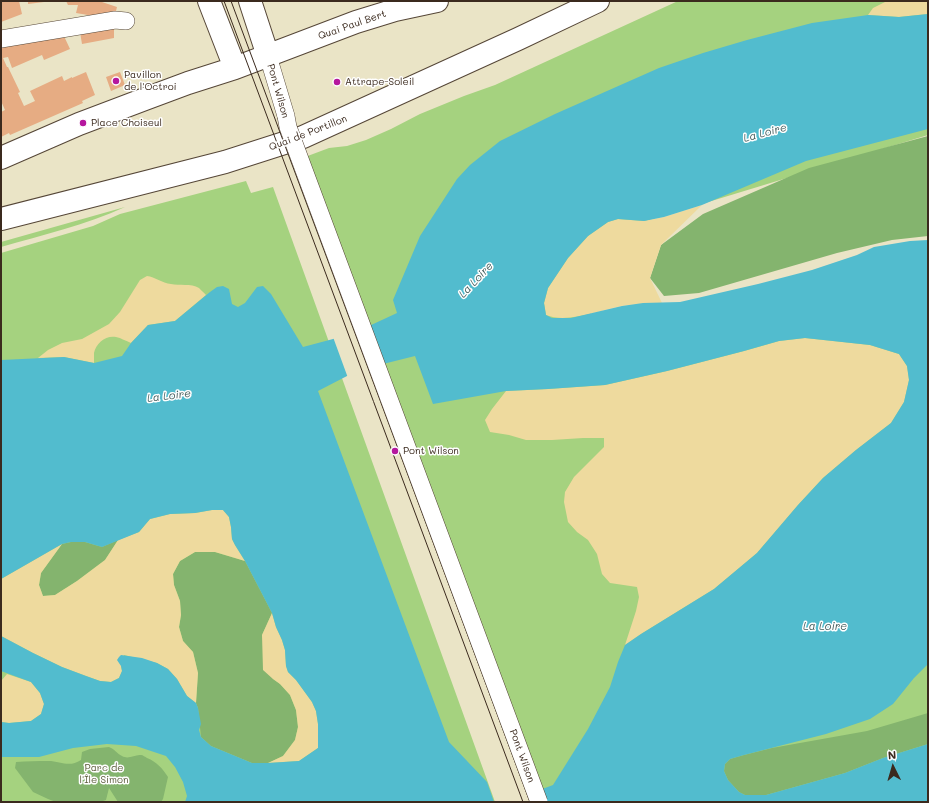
<!DOCTYPE html>
<html>
<head>
<meta charset="utf-8">
<style>
	body { margin:0 }
	#map { position:relative; width:929px; height:803px; overflow:hidden; background:#eae4c6; font-family:Mali,sans-serif }
	canvas { display:block }
	.frame { position:absolute; inset:0; border:2px solid #3b2a1e; pointer-events:none }
	.north { position:absolute; left:873px; top:747px; width:40px; height:40px; -webkit-text-stroke:3px #fff; paint-order:stroke; rotate:355deg; font-size:11px; font-weight:700; line-height:16px; text-align:center; color:#3b2a1e }
	.north::after { content:''; display:block; margin:auto; width:14px; height:18px; background:#3b2a1e; clip-path:polygon(50% 0,100% 100%,50% 72%,0 100%) }
</style>
</head>
<body>
<div id="map">
<canvas width="929" height="803"></canvas>
<div class="frame"></div>
<div class="north">N</div>
</div>
<script>
const ctx = document.querySelector('canvas').getContext('2d');
ctx.lineJoin = 'round';
function paint(path, color) { ctx.fillStyle = color; ctx.fill(path, 'evenodd'); }
function stroke(path, color, width, dash) { ctx.strokeStyle = color; ctx.lineWidth = width; ctx.lineCap = dash ? 'butt' : 'round'; ctx.setLineDash(dash || []); ctx.stroke(path); }
function label(font, color, halo, rows, align = 'center') {
  ctx.font = font + ' Mali,sans-serif'; ctx.lineWidth = 3; ctx.setLineDash([]); ctx.textBaseline = 'middle'; ctx.strokeStyle = halo; ctx.fillStyle = color; for (const [text, x, y, turn = 0] of rows) {
    ctx.save(); ctx.translate(x, y); ctx.rotate((+turn || 0) * Math.PI / 180); ctx.textAlign = isNaN(turn) ? turn : align; if (halo) ctx.strokeText(text, 0, 0); ctx.fillText(text, 0, 0); ctx.restore();
  }
}
paint(new Path2D(`
	M678,1H928V135L636,224L585,325L928,260V802H532L305,157L329,148L347,146L366,140L391,129L420,114L464,96L495,85Z
	M246,181L251,193L273,187L495,802H1V253L93,226L120,214Z
	M125,207C85,225 43,235 1,247V242Z`), '#a5d27f');
paint(new Path2D(`
	M928,136V236L892,240L837,253L699,293L664,296L650,278L661,245L703,214L809,168Z
	M118,540L105,560L77,581L55,595L43,596L39,585L41,573L62,544L71,542H85L95,545L102,547Z
	M195,552H215L245,561L272,613L262,635L273,679L280,684L290,695L296,710L298,727L295,740L283,756L268,763H252L211,746L201,737L198,708L196,703L198,673L193,652L183,641L179,627L181,615L180,601L174,585L173,574L180,561Z
	M928,713V744L883,758L845,773L766,795H745L739,792L728,780L724,771L725,764L730,759L744,755L772,748L867,731Z
	M109,747C115,749 117,754 122,756C129,760 135,754 141,755C143,755 145,757 147,758C157,762 162,768 168,777L163,799L161,802H118L109,788L106,800L100,802H56L48,799L33,792L15,768L16,762C27,761 37,761 48,761C61,761 69,768 81,760L82,752L90,749Z`), '#84b46e');
paint(new Path2D(`
	M887,1H928V14L899,17L868,15L873,8Z
	M702,205L661,245L650,278L662,303C649,303 635,304 622,306C599,310 567,324 546,315L544,303L548,288L568,258L588,236L608,222L618,219L644,221L664,217Z
	M147,276C155,277 162,283 171,284C179,286 191,283 199,288C201,290 204,293 206,295L175,321L148,325L131,343C126,341 121,338 116,337C106,335 96,343 94,353C94,356 94,360 94,363L64,357L38,358L48,350L62,343L82,339L109,324L120,312L140,280Z
	M805,338L870,345L899,354L907,366L909,380L904,402L891,423L856,450L823,478L798,505L757,553L714,589L641,634L625,645L636,611L639,597L637,587L610,583L602,574L597,554L588,540L577,532L568,522L564,502L565,492L574,477L604,447V438H583L552,440H526L509,435L490,432L485,420L492,409L506,391L548,389L605,385L667,371L744,351L779,341Z
	M212,510H223L229,517L231,527L232,539L235,545L245,561L215,552H195L180,561L173,574L174,585L180,601L181,615L179,627L183,641L193,652L198,673L196,703L187,696L177,679L168,669L157,663L124,655L121,666L122,671L119,678L111,682L100,681L86,676L62,667L33,653L1,636V579L62,544L41,573L39,585L43,596L55,595L77,581L105,560L118,540L139,532L150,519L170,514L195,513Z
	M272,613L276,627L282,640L285,650L286,666L288,672L296,680L312,702L316,711L318,724V748L299,761L268,763L283,756L295,740L298,727L296,710L290,695L280,684L273,679L263,670L262,635Z
	M7,674L31,682L40,693L44,704L41,714L31,721L9,723L1,722V681Z`), '#eeda9e');
paint(new Path2D(`
	M928,14V129L806,161L702,205L664,217L644,221L618,219L608,222L588,236L568,258L548,288L544,303L546,315L552,318H571L622,306L643,303L680,302L758,284L812,270L857,255L874,247L910,241L928,240V664L914,678L893,704L870,719L826,734L744,755L730,759L725,764L724,771L728,780L739,792L745,795H766L845,773L883,758L928,744V802H508L553,785L588,729L610,687L618,662L625,645L641,634L714,589L757,553L798,505L823,478L856,450L891,423L904,402L909,380L907,366L899,354L870,345L805,338L779,341L744,351L667,371L605,385L548,389L506,391L433,404L415,356L383,364L347,376L318,391L449,742L487,782L494,802H185L187,796L183,782L175,767L166,756L136,746L107,744L73,748L39,757H1V722L9,723L31,721L41,714L44,704L40,693L31,682L1,671V636L33,653L62,667L86,676L100,681L111,682L119,678L122,671L121,666L117,660L119,657L121,655L142,658L157,663L168,669L177,679L187,696L196,703L198,708L201,724L199,730L201,737L211,746L252,763H268L299,761L318,748V724L316,711L312,702L296,680L288,672L286,666L285,650L282,640L276,627L272,613L245,561L235,545L232,539L231,527L229,517L223,510H212L195,513L170,514L150,519L139,532L102,547L95,545L85,542H71L62,544L1,579V360L64,357L94,363L122,356L131,343L148,325L175,321L210,292L217,287L223,286L229,289L232,304L238,307L245,303L257,287L263,286L271,294L303,347L333,339L369,326L397,313L393,300L420,236L457,179L470,165L500,141L555,114L659,68L703,53L747,40L812,23L868,15L899,17Z`), '#52bcce');
paint(new Path2D(`
	M368,324L383,366L348,378L333,337Z
	M540,787L546,802H506L507,800Z`), '#eae4c6');
paint(new Path2D(`
	M1,1H19L22,14L1,22Z
	M28,1H44V2L28,4Z
	M66,1H99L117,7L115,15L94,16L76,13L78,5H68Z
	M114,26V38L82,44L80,32Z
	M63,34L70,49L44,60L42,55L12,68L8,57L3,58L7,67H8L20,92L18,93L24,106L35,101L30,91L62,76L64,81L72,77V78L86,72L95,95L82,101L83,103L10,135L9,133L1,137V112L5,110L1,101V46Z
	M120,72L125,85L111,91L106,77Z`), '#e6ac83');
const street = new Path2D(`
	M1,39L115,20L126,21
	M268,56L286,116`);
const secondary = new Path2D(`
	M209,1L235,68
	M250,1L268,56
	M1,158L79,124L145,99L188,83L235,68L356,22L395,10L437,1`);
const primary = new Path2D(`
	M1,219L225,162L303,137L518,39L598,1`);
stroke(street, '#554637', 18);
stroke(secondary, '#554637', 24);
stroke(primary, '#554637', 24);
stroke(street, '#fff', 17);
stroke(secondary, '#fff', 22);
stroke(primary, '#fff', 22);
stroke(new Path2D(`
	M224,1L523,802
	M231,1L530,802`), '#3b2a1e', 1);
const streetBridge = new Path2D(`
	M286,116L288,127L539,802`);
stroke(streetBridge, '#554637', 18, []);
stroke(streetBridge, '#fff', 17);
for (const [x, y, r, color] of [
	[116,81,4,"#b5179e"],
	[337,82,4,"#b5179e"],
	[83,123,4,"#b5179e"],
	[395,451,4,"#b5179e"]
]) { const dot = new Path2D(); dot.arc(x, y, r, 0, 2 * Math.PI); ctx.fillStyle = color; ctx.fill(dot); stroke(dot, '#fff', 1.5); }
label('10px', '#3b2a1e', '#fff', [
	["Quai Paul Bert",352,25,-19],
	["Pont Wilson",278,91,74],
	["Quai de Portillon",308,133,-21],
	["Pont Wilson",522,756,70]
]);
label('10px', '#3b2a1e', '#fff', [
	["Pavillon",124,75],
	["de l'Octroi",124,87],
	["Attrape-Soleil",345,82],
	["Place Choiseul",91,123],
	["Pont Wilson",403,451]
], 'left');
label('10px', '#5b5c3b', '#fff', [
	["Parc de",104,768],
	["l'Île Simon",104,780]
]);
label('italic 11px', '#435d5c', '#fff', [
	["La Loire",765,133,-15],
	["La Loire",476,280,-47],
	["La Loire",169,396,-7],
	["La Loire",825,627]
]);
</script>
</body>
</html>
